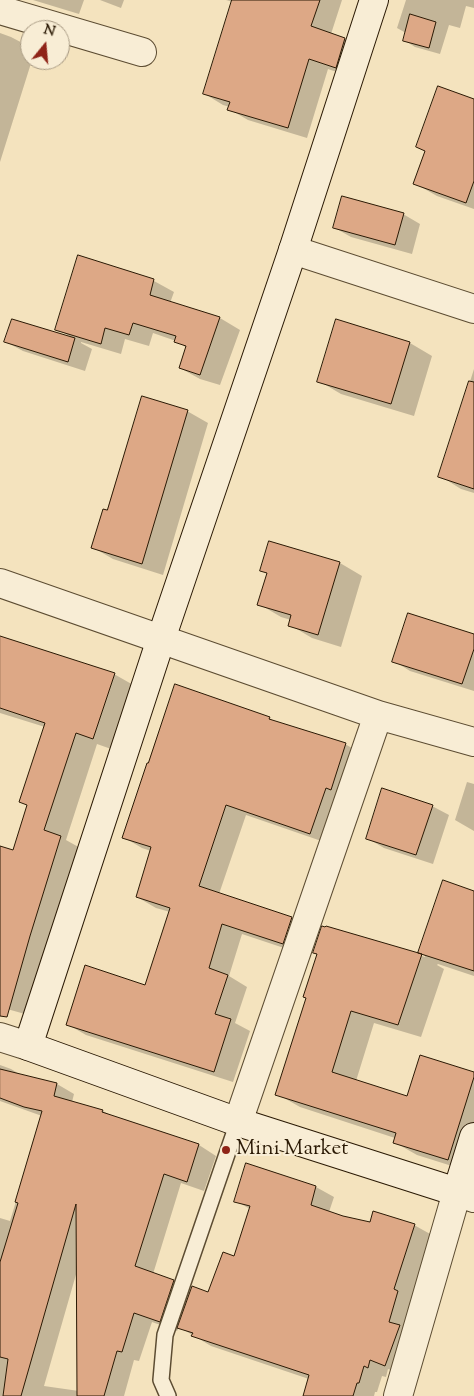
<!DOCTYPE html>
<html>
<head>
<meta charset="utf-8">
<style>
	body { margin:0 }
	#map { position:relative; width:474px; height:1396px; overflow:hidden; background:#f4e3be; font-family:"Sorts Mill Goudy",serif }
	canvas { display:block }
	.north { position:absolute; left:20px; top:20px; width:50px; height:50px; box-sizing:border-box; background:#f8edd5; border:1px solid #a69881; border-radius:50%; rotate:17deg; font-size:14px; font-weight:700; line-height:20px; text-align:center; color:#2a1904 }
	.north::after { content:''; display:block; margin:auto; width:18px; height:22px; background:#8f2418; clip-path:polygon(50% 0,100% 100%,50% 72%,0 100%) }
</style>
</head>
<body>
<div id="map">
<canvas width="474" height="1396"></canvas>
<div class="north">N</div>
</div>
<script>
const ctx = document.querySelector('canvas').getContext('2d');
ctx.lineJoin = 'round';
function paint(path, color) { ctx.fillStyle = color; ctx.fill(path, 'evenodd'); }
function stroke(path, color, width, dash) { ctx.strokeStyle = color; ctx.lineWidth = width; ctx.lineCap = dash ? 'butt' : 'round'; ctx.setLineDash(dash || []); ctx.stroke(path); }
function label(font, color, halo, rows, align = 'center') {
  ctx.font = font + ' "Sorts Mill Goudy",serif'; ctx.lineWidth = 4; ctx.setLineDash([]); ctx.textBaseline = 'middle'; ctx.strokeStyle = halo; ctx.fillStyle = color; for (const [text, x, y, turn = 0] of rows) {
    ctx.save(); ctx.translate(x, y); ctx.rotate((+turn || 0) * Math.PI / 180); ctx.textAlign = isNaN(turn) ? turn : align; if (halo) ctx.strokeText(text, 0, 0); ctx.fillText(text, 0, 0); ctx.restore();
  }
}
paint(new Path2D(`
	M33,0H84L79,14Z
	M100,0H124L121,8Z
	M226,0H342L331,34L345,39L364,50L354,78L328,69L307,138L248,120L229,109L230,107L223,105L205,94L233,2Z
	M406,0H474V8L466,6L460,28L449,25L440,54L415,47L404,40L406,33L397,28Z
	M0,33L11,37L30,47V60H32L0,162Z
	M474,100V209L437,196L414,183L426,152L417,147Z
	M403,214L420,224L412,254L351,237L335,228Z
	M79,257L154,281L174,292L170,303L220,318L240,330L220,385L200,379L180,368L187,348L176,341L153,333L149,346L125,339L121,354L81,342V343L92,349L85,371L23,351L6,342L71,337L57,329Z
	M410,343L432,356L414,416L341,394L319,381Z
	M474,369V493L461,489L440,476Z
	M187,411L208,423L163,575L113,559L92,547L108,512Z
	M270,542L340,563L362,576L341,647L312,638L290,625L291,620L281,617L259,604L268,574L261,571Z
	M474,635V691L410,671L394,661Z
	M0,637L114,674L135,686L114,750L97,744L66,840L82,849L32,1016L0,1007V847L14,851L28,806L21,801L45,727L0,713Z
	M176,686L269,718L276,722L345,744L364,755L330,844L246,815L219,894L292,918L311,929L302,954L242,934L229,976L247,987L235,1023L250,1031L233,1082L86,1035L67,1024L146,986L170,912L156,908L137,897L151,851L142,848L123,837Z
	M467,782L474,784V831L455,820Z
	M432,806L449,815L433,864L384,848L367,838Z
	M474,892V976L438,964L437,965L444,969L421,1037L374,1023L356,1081L408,1097L474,1073V1162L471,1172L417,1155L394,1142L395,1138L300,1107L277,1094L308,998L318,955L314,953L327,927L425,957V956L419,952Z
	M0,1065L11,1069L21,1075L57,1084L74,1094L72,1102L103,1111L114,1117L199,1145L216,1156L204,1191L181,1183L153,1274L173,1281L191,1291L209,1293L235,1258L250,1209L236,1201L247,1165L316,1187L334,1197L329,1212L371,1224L414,1225L432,1235L411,1300L416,1302L404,1375L388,1369L386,1377L382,1376L377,1392H375L374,1396H304L309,1379L211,1346L179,1327L177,1331L152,1322L139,1361L134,1360L124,1396H0V1218L10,1221L42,1116L0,1101ZM77,1271L79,1391L44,1386Z`), '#0003');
const building = new Path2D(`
	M232,0H320L311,26L345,38L336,68L309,59L288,128L227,110L230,102L203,94Z
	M410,14L436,22L429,48L403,41Z
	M438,86L474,99V181L466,203L413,184L425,151L416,147Z
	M342,196L404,213L395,245L333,228Z
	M78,255L154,279L150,295L220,317L200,375L179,368L186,346L174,342L176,336L133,323L129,335L105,328L101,344L55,330Z
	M12,319L75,338L68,362L4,342Z
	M336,319L410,342L391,404L317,382Z
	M469,381L474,382V489L438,477Z
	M142,396L188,410L142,564L91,548L103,509L107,510Z
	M269,541L340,562L318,635L288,626L291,615L257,605L267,573L260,571Z
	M408,613L474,634V649L462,684L392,662Z
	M0,636L115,673L93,739L76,733L44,830L61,836L30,936L7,1017L0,1016V846L13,850L27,805L19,802L45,723L0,708Z
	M175,684L270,717L269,719L346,743L331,790L326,788L310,834L226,805L199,886L292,917L283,944L222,924L209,968L228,975L215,1014L231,1019L214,1072L66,1025L85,965L145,985L170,908L136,897L151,847L122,838L147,763H148Z
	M382,788L433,805L416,855L366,839Z
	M443,880L474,891V971L418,953Z
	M322,926L325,927L326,926L422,954L398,1025L351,1011L332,1072L407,1096L420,1055L474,1072V1077L448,1160L393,1143L396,1133L275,1095L306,998L303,997L317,954L313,953Z
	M0,1069L57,1083L54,1096L103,1110L102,1112L199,1144L187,1182L164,1174L135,1266L174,1280L160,1322L134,1313L122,1352L117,1351L104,1396H77L76,1204L21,1396H3L8,1359L0,1357V1262L18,1203L15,1202L42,1111L24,1107L0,1098Z
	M246,1163L316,1186L311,1205L343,1216L370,1222L373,1211L415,1224L394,1289L398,1291L389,1322L400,1325L385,1366L370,1360L368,1368L364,1366L359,1383H357L353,1396H303L309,1375L191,1336L193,1333L177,1328L192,1286L208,1292L223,1252L234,1256L250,1206L234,1202Z`);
paint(building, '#dda886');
stroke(building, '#2a1904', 1);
const lane = new Path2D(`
	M168,1396L161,1380L165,1335L238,1122`);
const street = new Path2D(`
	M0,10L142,52
	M293,250L474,309
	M0,583L378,715L474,742
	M0,1037L28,1046
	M238,1122L378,715
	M398,1396L457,1192L474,1198`);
const secondary = new Path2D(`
	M374,0L293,250L161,639L28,1046L238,1122L457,1192L474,1137`);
stroke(lane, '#5c4c32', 18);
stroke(street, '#5c4c32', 30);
stroke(secondary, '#2a1904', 30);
stroke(lane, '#f8edd5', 15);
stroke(street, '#f8edd5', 28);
stroke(secondary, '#f8edd5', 28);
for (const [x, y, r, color] of [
	[226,1150,5,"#8f2418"]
]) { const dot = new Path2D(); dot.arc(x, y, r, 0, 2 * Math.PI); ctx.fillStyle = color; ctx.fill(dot); stroke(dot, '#f8edd5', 2); }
label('21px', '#2a1904', '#f8edd5', [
	["Mini Market",236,1150]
], 'left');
</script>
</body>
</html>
